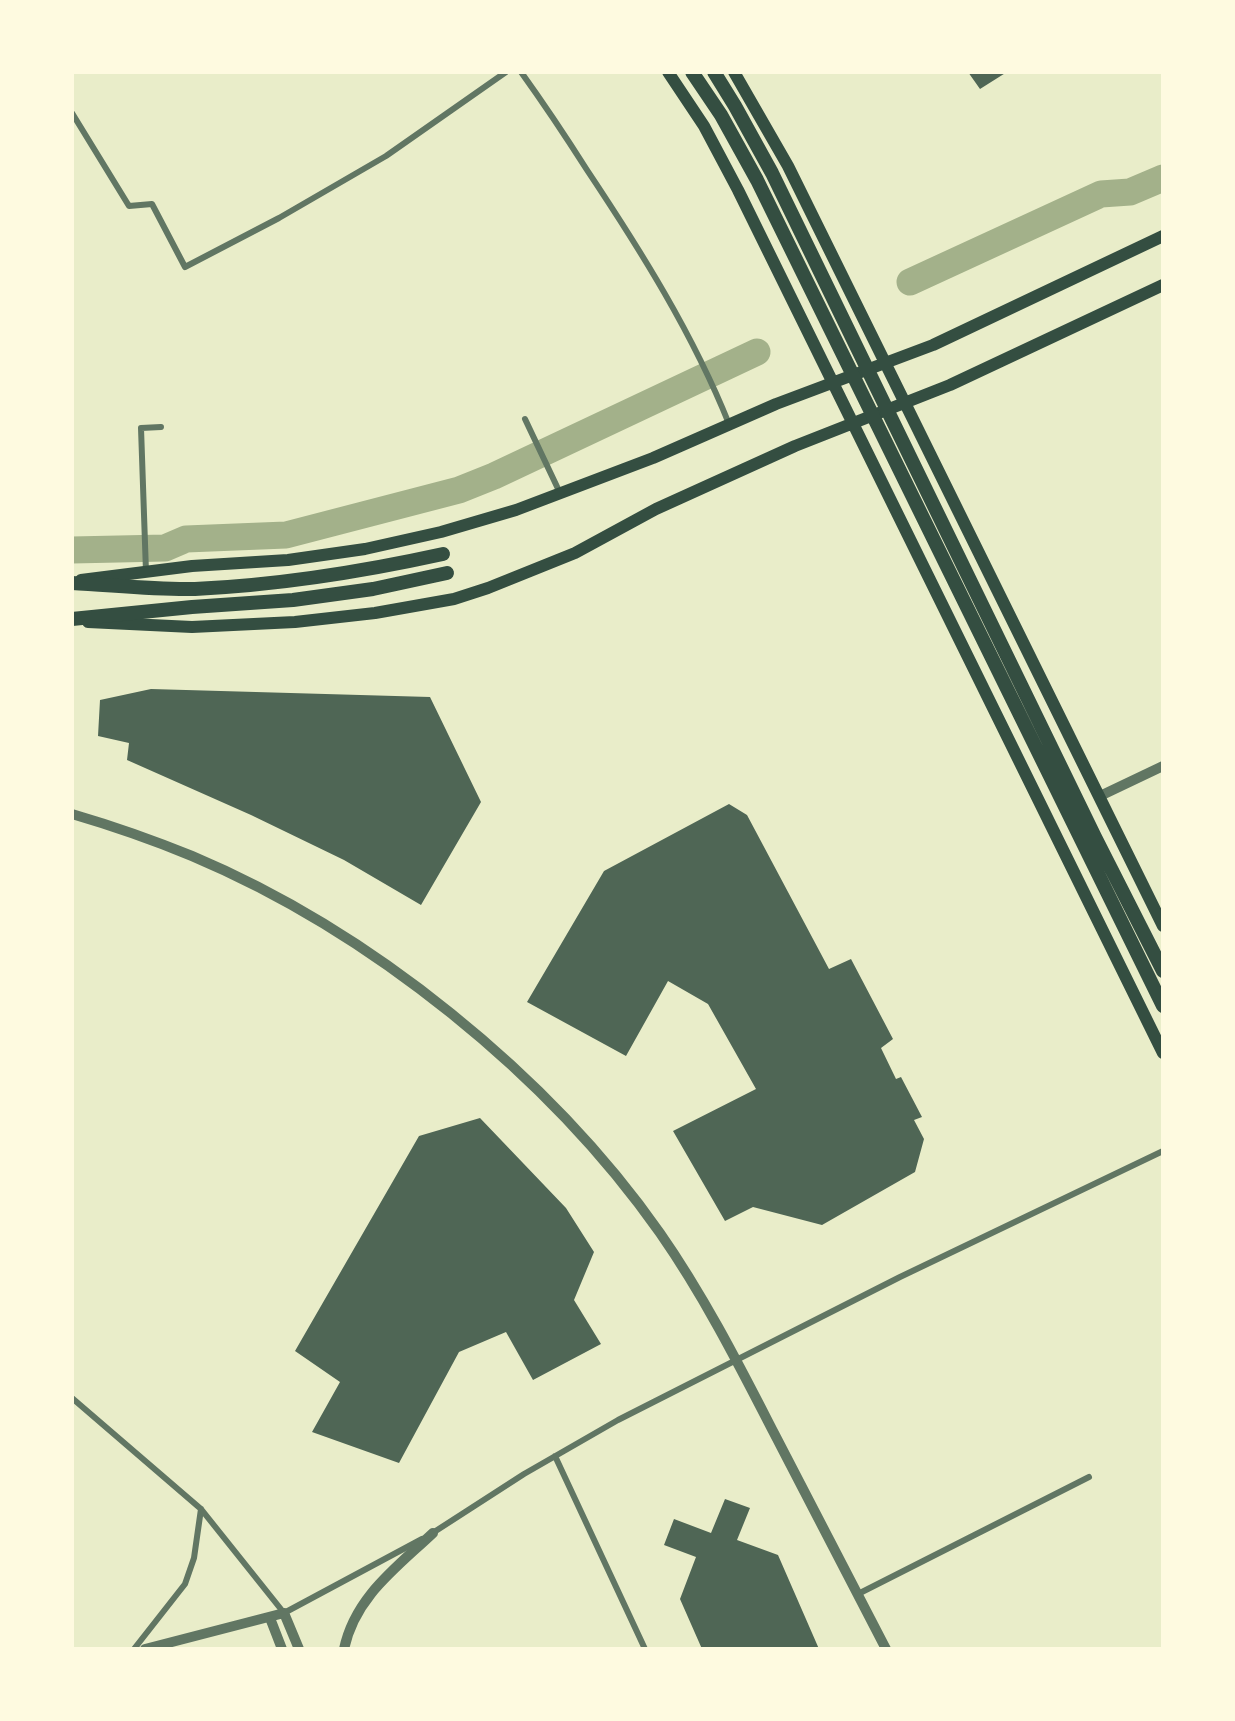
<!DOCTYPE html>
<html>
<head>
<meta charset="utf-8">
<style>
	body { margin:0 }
	#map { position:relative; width:1235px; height:1721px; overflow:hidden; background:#e9edc9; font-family:"Work Sans",sans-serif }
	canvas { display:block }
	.frame { position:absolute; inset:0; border:74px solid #fefae0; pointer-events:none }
</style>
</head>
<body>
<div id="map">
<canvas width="1235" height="1721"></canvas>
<div class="frame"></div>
</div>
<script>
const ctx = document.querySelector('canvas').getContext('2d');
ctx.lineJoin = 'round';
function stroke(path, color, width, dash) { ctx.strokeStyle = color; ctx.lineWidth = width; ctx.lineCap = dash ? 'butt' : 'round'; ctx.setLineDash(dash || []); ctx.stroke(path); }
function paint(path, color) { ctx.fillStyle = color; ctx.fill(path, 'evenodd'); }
stroke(new Path2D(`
	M910,282L1101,194L1130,192L1163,178
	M72,550L165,548L186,539L286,535L459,490L494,476L757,352`), '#a3b18a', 27);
paint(new Path2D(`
	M968,72H1007L980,89Z
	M151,689L430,697L481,802L421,905L344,860L251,815L127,760L129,743L98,736L100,700Z
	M729,804L747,815L829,969L851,959L893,1039L881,1048L896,1079L901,1077L922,1117L914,1120L924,1139L915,1172L822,1225L753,1207L725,1221L673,1131L756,1089L708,1004L668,981L626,1056L527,1002L604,871Z
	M480,1118L566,1208L594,1252L574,1300L601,1344L533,1380L506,1332L459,1352L399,1463L312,1432L340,1382L295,1351L419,1136Z
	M725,1499L750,1508L737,1540L778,1555L819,1649H702L680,1599L696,1557L664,1545L674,1519L711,1533Z`), '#4f6655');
stroke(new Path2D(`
	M521,72C544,104 566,137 587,170C641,251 693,334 729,424
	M72,113L129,206L152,204L185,267L279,218L386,156L506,72
	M525,419L560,493
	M146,572L141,428L161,427
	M72,1398L201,1509L284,1613L422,1539
	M555,1456L645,1649
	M431,1534L524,1474L618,1420L900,1277L1163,1151
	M858,1594L1089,1477
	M134,1649L185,1584L194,1558L201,1509`), '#617663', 6);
stroke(new Path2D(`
	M1100,796L1163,766
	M72,814C113,826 153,840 192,856C370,931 549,1075 660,1233C704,1296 739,1365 774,1433C812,1505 849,1577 886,1649
	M270,1618L282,1649
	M145,1649L284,1613L299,1649
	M344,1649C355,1597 396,1568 433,1533`), '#617663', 10);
stroke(new Path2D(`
	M668,72L704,126L738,190L1163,1053
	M734,72L788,166L1163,926
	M81,580L192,566L288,560L365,549L441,532L516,510L653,458L776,404L933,345L1163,236
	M88,622L192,627L295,622L375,613L454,599L488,588L575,553L656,509L795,446L950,385L1163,285`), '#344e41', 12);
stroke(new Path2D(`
	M692,72L721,115L757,180L1163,1006
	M714,72L735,106L772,173L1095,837L1163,971
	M72,583C112,585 154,590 195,589C279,585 361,572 443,554
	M72,619L192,607L293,600L373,589L447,573`), '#344e41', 14);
</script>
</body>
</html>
